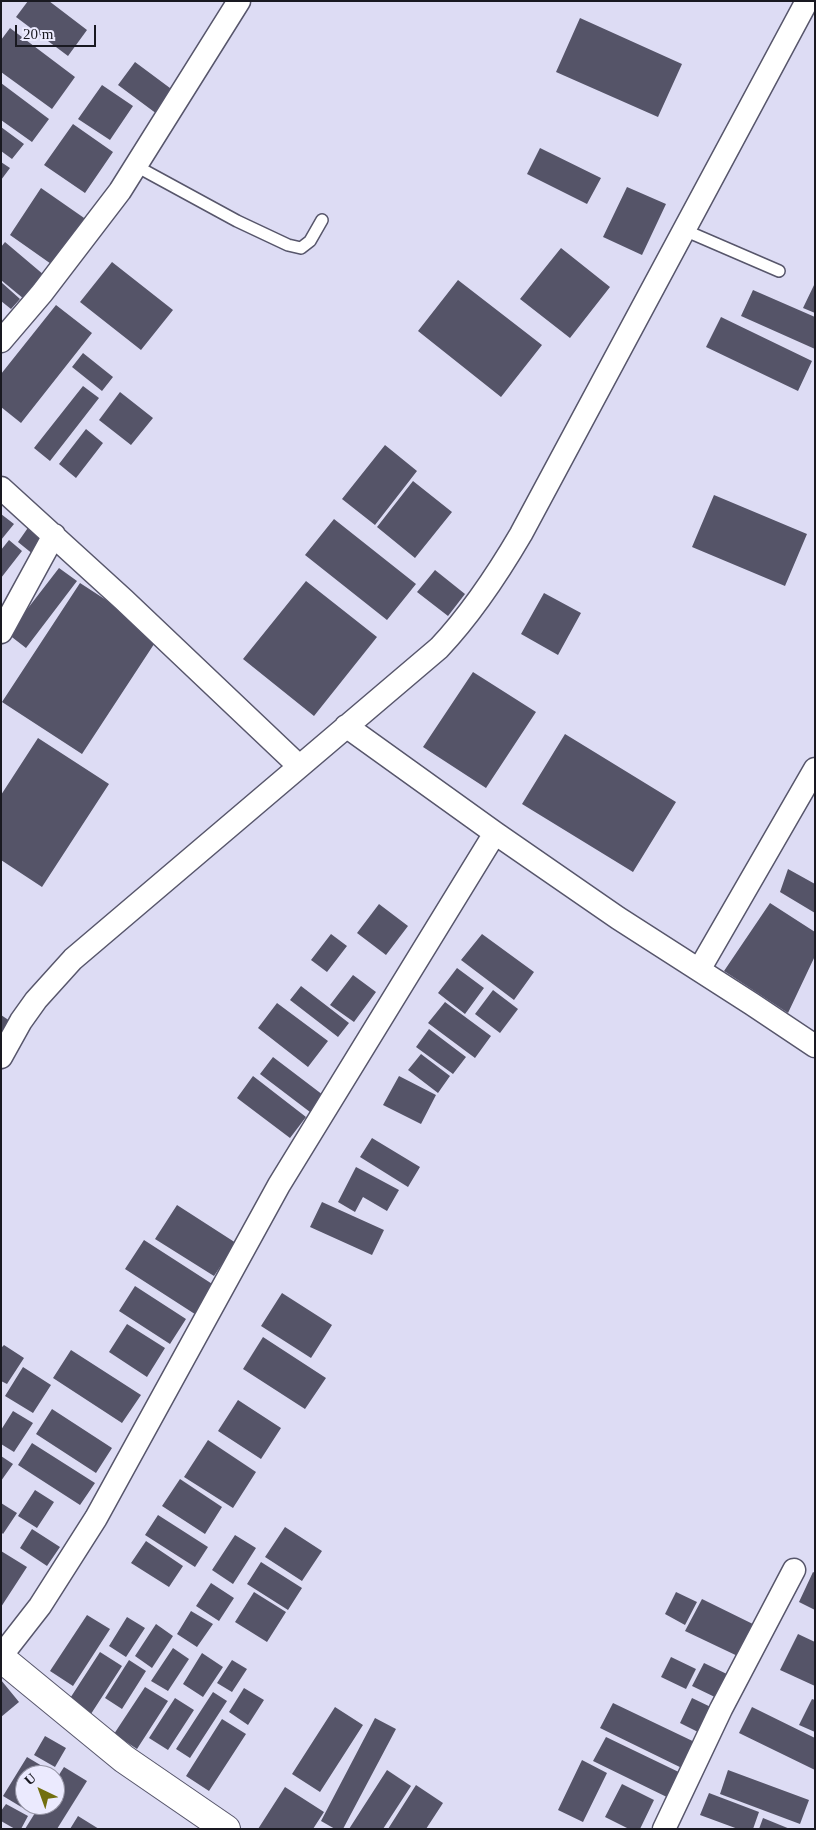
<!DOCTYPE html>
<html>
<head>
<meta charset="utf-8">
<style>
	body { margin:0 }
	#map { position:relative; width:816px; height:1830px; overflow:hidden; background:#dddcf4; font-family:"Times New Roman",serif }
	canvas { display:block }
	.frame { position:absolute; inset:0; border:2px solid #191921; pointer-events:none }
	.north { position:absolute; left:15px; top:1765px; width:50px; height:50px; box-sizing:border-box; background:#ebeafe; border:1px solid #9796a6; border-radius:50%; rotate:318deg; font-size:14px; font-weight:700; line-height:20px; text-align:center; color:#191921 }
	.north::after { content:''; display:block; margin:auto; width:18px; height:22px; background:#726f0f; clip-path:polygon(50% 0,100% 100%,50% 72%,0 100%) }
	.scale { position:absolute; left:15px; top:25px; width:81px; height:22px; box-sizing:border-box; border:2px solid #191921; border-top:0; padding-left:6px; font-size:15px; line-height:18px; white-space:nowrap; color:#191921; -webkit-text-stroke:4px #ebeafe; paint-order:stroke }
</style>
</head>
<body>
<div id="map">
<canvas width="816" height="1830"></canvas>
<div class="frame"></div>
<div class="north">U</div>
<div class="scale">20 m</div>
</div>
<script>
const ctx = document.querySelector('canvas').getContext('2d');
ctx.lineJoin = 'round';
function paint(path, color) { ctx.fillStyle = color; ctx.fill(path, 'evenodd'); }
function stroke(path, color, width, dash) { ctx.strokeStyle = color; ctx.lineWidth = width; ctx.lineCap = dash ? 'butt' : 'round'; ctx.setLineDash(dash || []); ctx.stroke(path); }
paint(new Path2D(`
	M28,1H49L87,30L68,56L16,17Z
	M580,18L682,64L658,117L556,72Z
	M10,28L75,77L52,109L1,72V40Z
	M135,62L174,91L157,114L118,85Z
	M1,83L49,119L32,142L1,120Z
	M102,85L133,106L110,140L78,119Z
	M73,124L113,152L85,193L44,165Z
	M1,127L24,144L12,159L1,151Z
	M540,148L601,178L587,204L527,174Z
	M1,162L10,168L1,180Z
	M627,187L666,204L642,255L603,237Z
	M41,188L87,220L54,266L10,235Z
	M5,242L44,275L24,299L1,280V247Z
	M561,248L610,287L570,338L520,299Z
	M112,262L173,310L141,350L80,302Z
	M458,280L542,345L501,397L418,331Z
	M1,282L20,299L11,309L1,301Z
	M815,283V313L803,308Z
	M753,290L815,317V349L741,316Z
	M56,305L92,333L21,423L1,407V374Z
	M721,317L812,361L798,391L706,347Z
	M83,353L113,377L102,391L72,367Z
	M83,386L99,398L50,461L34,448Z
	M120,392L153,418L131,445L99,420Z
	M86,429L103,443L76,478L59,464Z
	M385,445L417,471L375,525L342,499Z
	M413,481L452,512L415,558L377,527Z
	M714,495L807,534L785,586L692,547Z
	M1,514L14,524L1,540Z
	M334,519L416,584L387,620L305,555Z
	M32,522L49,535L34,555L18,542Z
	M9,540L22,551L1,578V550Z
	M59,568L77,581L26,648L8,634Z
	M435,570L465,594L448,616L417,592Z
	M306,581L377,637L314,716L243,659Z
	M80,583L160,635L82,754L2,702Z
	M544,593L581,613L558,655L521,634Z
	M473,672L536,712L486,788L423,747Z
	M565,734L676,802L633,872L522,804Z
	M38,738L109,784L42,887L1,860V795Z
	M788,869L815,884V913L780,892Z
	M770,903L815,932V956L788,1013L724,971Z
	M379,904L408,926L386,955L357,933Z
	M331,934L347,946L327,972L311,960Z
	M482,934L534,972L514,1000L461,960Z
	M457,968L484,988L465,1014L438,993Z
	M353,975L376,992L354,1022L330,1005Z
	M301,986L349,1023L338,1037L290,1000Z
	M493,990L518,1009L500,1033L475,1014Z
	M445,1002L491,1036L475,1058L428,1023Z
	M277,1003L328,1041L308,1067L258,1028Z
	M1,1015L13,1023L1,1041Z
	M429,1029L466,1057L453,1074L416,1047Z
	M421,1054L450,1076L438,1093L408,1070Z
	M273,1057L323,1095L310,1112L260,1074Z
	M253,1076L306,1117L290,1138L237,1098Z
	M399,1076L436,1095L421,1124L383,1105Z
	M372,1138L420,1167L408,1187L360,1157Z
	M356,1167L399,1190L387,1211L363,1197L355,1212L338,1202Z
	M322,1202L384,1230L372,1255L310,1227Z
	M177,1205L236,1243L214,1276L155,1239Z
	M144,1240L220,1289L201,1318L125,1269Z
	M135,1286L186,1319L170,1344L119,1311Z
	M282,1293L332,1325L311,1358L261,1326Z
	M127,1324L165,1348L147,1377L109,1352Z
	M263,1337L326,1378L305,1409L243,1369Z
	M4,1345L24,1358L7,1384L1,1381V1348Z
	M71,1350L141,1395L122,1423L53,1378Z
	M23,1367L51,1385L33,1413L5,1396Z
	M238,1400L281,1428L261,1459L218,1431Z
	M52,1409L112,1448L96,1473L36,1434Z
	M13,1411L33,1423L14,1452L1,1444V1430Z
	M208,1440L256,1472L233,1508L184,1477Z
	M32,1443L95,1483L80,1505L18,1465Z
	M1,1456L13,1464L1,1481Z
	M180,1479L222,1507L205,1534L162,1506Z
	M35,1490L54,1502L37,1528L18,1516Z
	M1,1503L17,1513L3,1534L1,1532Z
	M158,1515L208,1547L195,1567L145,1535Z
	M285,1527L322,1551L302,1581L265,1557Z
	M32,1529L60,1547L47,1566L20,1548Z
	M235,1535L256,1548L233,1584L212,1570Z
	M146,1541L183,1566L169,1587L131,1563Z
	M1,1551L27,1567L1,1607Z
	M261,1562L302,1588L288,1610L247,1584Z
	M813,1572L815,1573V1610L799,1602Z
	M211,1583L234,1598L219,1621L196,1606Z
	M254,1592L286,1612L267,1642L235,1622Z
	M676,1592L697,1602L685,1625L665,1614Z
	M702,1599L761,1628L746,1660L685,1631Z
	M191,1611L213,1624L197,1647L177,1634Z
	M87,1615L110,1629L73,1686L50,1671Z
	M127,1617L145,1628L126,1657L109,1646Z
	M156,1624L173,1636L152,1668L135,1656Z
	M798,1634L815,1642V1686L780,1670Z
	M173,1648L189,1659L168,1691L151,1681Z
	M100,1652L122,1666L89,1717L67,1703Z
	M202,1653L223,1667L203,1697L183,1684Z
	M671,1657L696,1669L686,1689L661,1677Z
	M129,1660L146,1671L122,1709L105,1698Z
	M232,1660L247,1669L232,1692L217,1683Z
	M704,1663L733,1677L721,1700L692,1686Z
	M1,1680L19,1702L1,1717Z
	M145,1687L168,1701L137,1749L114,1734Z
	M244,1688L264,1700L248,1725L229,1712Z
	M213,1692L227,1701L190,1758L176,1749Z
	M175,1698L194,1710L168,1750L149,1738Z
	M692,1698L717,1710L704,1735L680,1723Z
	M812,1699L815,1700V1732L799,1725Z
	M613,1703L703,1746L690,1772L600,1728Z
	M335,1707L363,1725L320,1792L292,1774Z
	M752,1707L815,1738V1770L739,1733Z
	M375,1718L396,1729L343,1829H335L321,1821Z
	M222,1719L246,1734L209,1791L186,1776Z
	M45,1736L66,1748L55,1767L34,1755Z
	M606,1737L687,1776L675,1801L593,1761Z
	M27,1757L52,1772L50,1775H25V1805H32L28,1811L3,1796Z
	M582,1760L607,1773L583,1822L558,1810Z
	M64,1767L87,1781L57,1829H25L40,1805H55V1781Z
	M387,1770L411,1786L383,1829H349Z
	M728,1770L809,1800L800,1824L720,1794Z
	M622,1784L654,1800L640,1829H629L605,1817Z
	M416,1785L443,1803L426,1829H388Z
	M285,1787L324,1812L313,1829H258Z
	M709,1793L759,1812L753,1829H738L700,1815Z
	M6,1804L28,1816L21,1829H15L1,1821V1811Z
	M78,1816L99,1829H70Z
	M763,1818L790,1829H759Z`), '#555468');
const lane = new Path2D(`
	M136,166L237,221L288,245L301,248L310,241L322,220
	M684,230L779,271`);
const street = new Path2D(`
	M1,341L42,293L120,191L239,1
	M1,488L124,600L299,766
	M1,632L54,535
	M346,726L495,833L618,918L752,1004L815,1046
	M699,970L815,769
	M1,1057L21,1021L36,1000L73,959L439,648C472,613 497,575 521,534L807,1
	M1,1656L40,1606L96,1518L279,1185L495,833
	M664,1829L721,1709L794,1570`);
const primary = new Path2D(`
	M1,1658L124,1759L226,1829`);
stroke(lane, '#57566b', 14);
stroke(street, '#57566b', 25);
stroke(primary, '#57566b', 30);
stroke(lane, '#fff', 11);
stroke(street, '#fff', 22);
stroke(primary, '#fff', 28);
</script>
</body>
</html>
